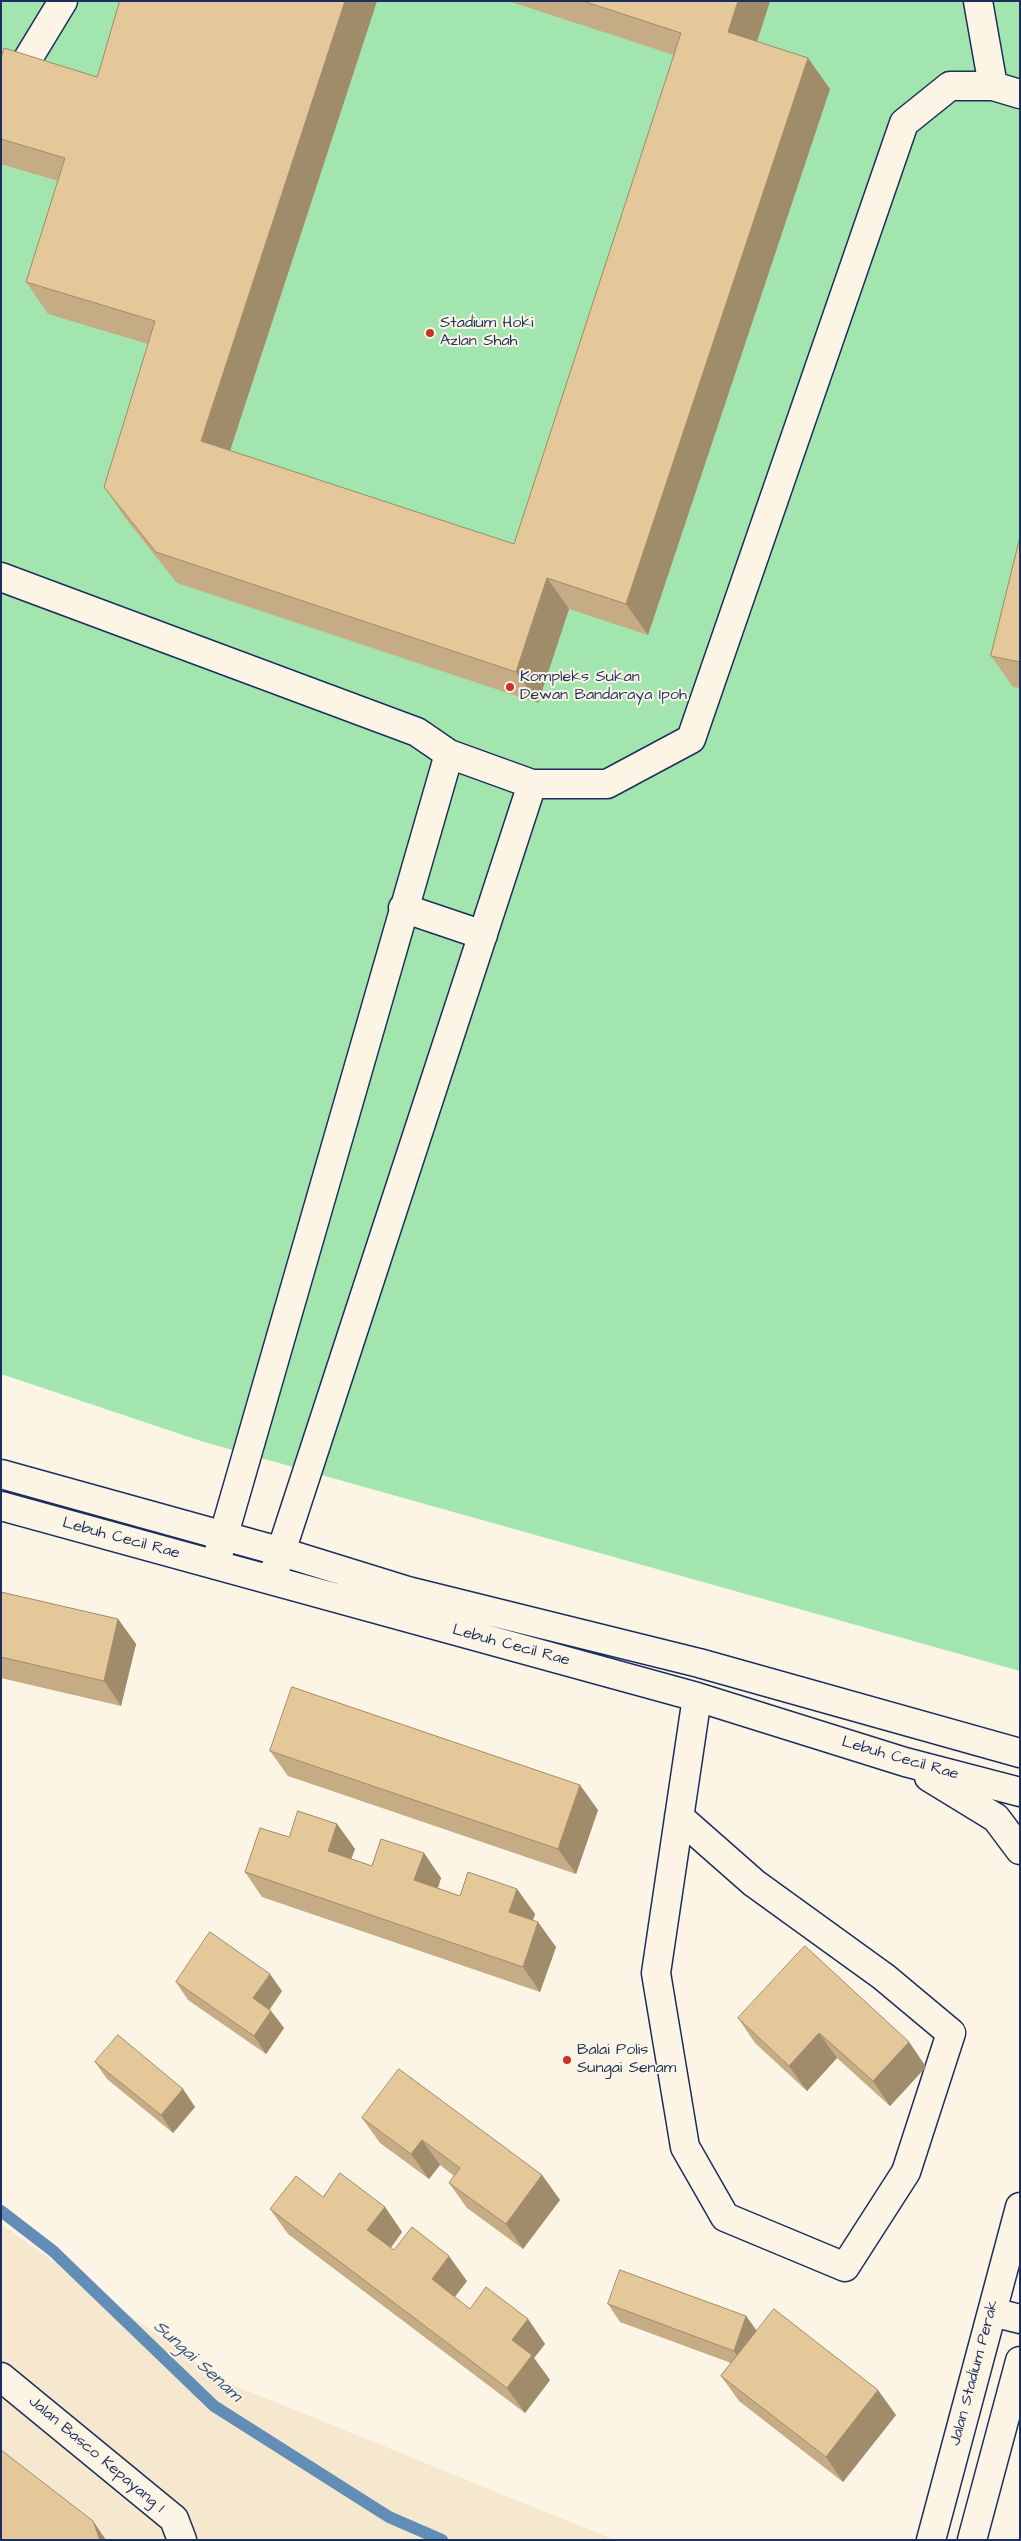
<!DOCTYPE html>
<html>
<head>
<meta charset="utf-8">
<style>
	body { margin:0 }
	#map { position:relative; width:1021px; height:2541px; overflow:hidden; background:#fcf5e5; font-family:"Architects Daughter",sans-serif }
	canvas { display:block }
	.frame { position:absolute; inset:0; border:2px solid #1b2f5e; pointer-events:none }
</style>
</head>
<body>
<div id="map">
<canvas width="1021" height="2541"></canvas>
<div class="frame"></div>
</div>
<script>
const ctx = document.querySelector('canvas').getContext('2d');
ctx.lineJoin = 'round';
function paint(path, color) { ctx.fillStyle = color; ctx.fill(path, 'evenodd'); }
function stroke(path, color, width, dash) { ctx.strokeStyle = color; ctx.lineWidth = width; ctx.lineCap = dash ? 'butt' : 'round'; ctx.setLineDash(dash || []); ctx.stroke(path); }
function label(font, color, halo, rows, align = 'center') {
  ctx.font = font + ' "Architects Daughter",sans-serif'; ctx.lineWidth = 4; ctx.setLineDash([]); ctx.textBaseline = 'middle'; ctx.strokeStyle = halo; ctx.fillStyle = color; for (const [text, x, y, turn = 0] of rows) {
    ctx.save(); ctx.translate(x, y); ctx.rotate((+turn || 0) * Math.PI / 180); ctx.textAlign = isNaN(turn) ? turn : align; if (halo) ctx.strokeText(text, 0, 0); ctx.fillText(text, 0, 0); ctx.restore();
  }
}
paint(new Path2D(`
	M1,2224L221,2380L615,2540H1Z`), '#f5e8ce');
paint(new Path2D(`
	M1,1H1020V1671L204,1442L1,1374Z`), '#a3e5af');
stroke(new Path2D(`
	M1,2211L53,2251L214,2406L389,2517L442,2540`), '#628db6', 12);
const minor = new Path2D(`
	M978,1L993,86L1020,94
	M1,103L63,1
	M1,577L417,732L449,754L532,784H607L691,739L904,123L950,86H993
	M403,908L483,935
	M1,1474L282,1552L408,1591L699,1663L1020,1753
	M1,1506L697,1697L905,1762L1020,1792
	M218,1555L449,754
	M275,1570L532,784
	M929,1777L996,1818L1020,1850
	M679,1817L754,1883L884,1977L951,2033L906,2172L845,2267L725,2217L685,2147L656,1973L697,1697
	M992,2312L1020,2319
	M1,2377L174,2519L182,2540
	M931,2540L1020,2207
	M972,2540L1020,2361`);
stroke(minor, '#1b2f5e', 31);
stroke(minor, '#fcf5e5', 28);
paint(new Path2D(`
	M120,1H377L230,451L514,544L674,55L508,1H770L757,42L830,89L648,635L569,609L538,703L177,583L126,519L104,487L148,344L48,314L26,282L58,181L1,164V58L97,77Z
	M1020,537V688L1013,687L991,656Z
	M1,1592L118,1619L136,1644L121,1706L1,1678Z
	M270,1751L598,1810L576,1874L288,1776Z
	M337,1824L355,1849L351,1859L372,1866L424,1853L441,1878L438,1888L460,1896L517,1889L535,1914L533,1920L556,1947L540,1992L262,1897L245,1872L289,1837Z
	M176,1982L282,1991L270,2009L271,2011L284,2028L266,2054L188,2000Z
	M738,2018L909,2042L926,2067L890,2106L837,2058L807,2091L755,2043Z
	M95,2062L183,2089L195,2107L173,2133L107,2079Z
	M362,2118L542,2175L560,2200L523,2249L467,2208L449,2183L454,2176L440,2165L429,2179L380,2143Z
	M323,2197L385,2207L402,2232L391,2248L394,2250L467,2281L455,2297L470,2309L528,2319L545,2344L534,2358L550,2380L525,2413L288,2234L270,2209Z
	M608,2304L746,2316L757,2331L896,2415L843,2482L739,2401L721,2376L731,2363L620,2322Z`), '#c5ac84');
paint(new Path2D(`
	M345,1H377L223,472L201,441Z
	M738,1H770L750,63L728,32Z
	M808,58L830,89L648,635L626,604Z
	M547,578L569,609L538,703L516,672Z
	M118,1619L136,1644L121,1706L104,1681Z
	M580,1785L598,1810L576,1874L558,1849Z
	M337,1824L355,1849L345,1876L328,1851Z
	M424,1853L441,1878L432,1905L414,1880Z
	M517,1889L535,1914L527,1937L509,1912Z
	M538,1922L556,1947L540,1992L523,1967Z
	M270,1974L282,1991L265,2016L253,1998Z
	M271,2011L284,2028L266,2054L254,2036Z
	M819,2033L837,2058L807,2091L789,2066Z
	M909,2042L926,2067L890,2106L873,2081Z
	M183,2089L195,2107L173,2133L161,2115Z
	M422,2140L440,2165L429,2179L411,2154Z
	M542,2175L560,2200L523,2249L506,2224Z
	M385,2207L402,2232L385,2255L367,2230Z
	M449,2256L467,2281L449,2304L432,2279Z
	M746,2316L759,2334L746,2369L734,2351Z
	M528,2319L545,2344L534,2358L550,2380L525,2413L507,2388L512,2340Z
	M878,2390L896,2415L843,2482L826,2457Z
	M93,2521L106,2540H100Z`), '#a08c6b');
const building = new Path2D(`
	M120,1H345L201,441L514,544L681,33L583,1H738L728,32L808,58L626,604L547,578L516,672L156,552L104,487L155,321L26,282L65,158L1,139V58L4,48L97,77Z
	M1020,537V662L991,656Z
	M1,1592L118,1619L104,1681L1,1657Z
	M292,1687L580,1785L558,1849L270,1751Z
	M298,1811L337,1824L328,1851L372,1866L381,1839L424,1853L414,1880L460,1896L468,1872L517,1889L509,1912L538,1922L523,1967L245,1872L260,1828L289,1837Z
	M210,1932L270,1974L253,1998L271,2011L254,2036L176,1982Z
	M805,1946L909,2042L873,2081L819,2033L789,2066L738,2018Z
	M118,2035L183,2089L161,2115L95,2062Z
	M399,2069L542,2175L506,2224L449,2183L460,2168L422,2140L411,2154L362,2118Z
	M340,2173L385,2207L367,2230L394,2250L412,2227L449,2256L432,2279L470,2309L486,2287L528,2319L512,2340L532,2355L507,2388L270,2209L296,2176L323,2197Z
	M620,2270L746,2316L734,2351L608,2304Z
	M774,2309L878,2390L826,2457L721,2376Z
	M1,2450L93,2521L100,2540H1Z`);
paint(building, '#e5c899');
stroke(building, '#a08c6b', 1);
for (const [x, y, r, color] of [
	[430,333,5,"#c8321e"],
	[510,687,5,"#c8321e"],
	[567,2060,5,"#c8321e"]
]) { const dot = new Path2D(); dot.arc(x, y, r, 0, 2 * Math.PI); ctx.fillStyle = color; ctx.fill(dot); stroke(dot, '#fcf5e5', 2); }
label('16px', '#1b2f5e', '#fcf5e5', [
	["Stadium Hoki",440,324],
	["Azlan Shah",440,342],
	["Kompleks Sukan",520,678],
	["Dewan Bandaraya Ipoh",520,696],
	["Balai Polis",577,2051],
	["Sungai Senam",577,2069]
], 'left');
label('16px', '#1b2f5e', '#fcf5e5', [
	["Lebuh Cecil Rae",121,1539,15],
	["Lebuh Cecil Rae",511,1646,15],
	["Lebuh Cecil Rae",900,1759,16],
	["Jalan Stadium Perak",975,2373,-75],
	["Jalan Basco Kepayang 1",96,2455,40]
]);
label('italic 18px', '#385683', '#fcf5e5', [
	["Sungai Senam",197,2362,42]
]);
</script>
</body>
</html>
